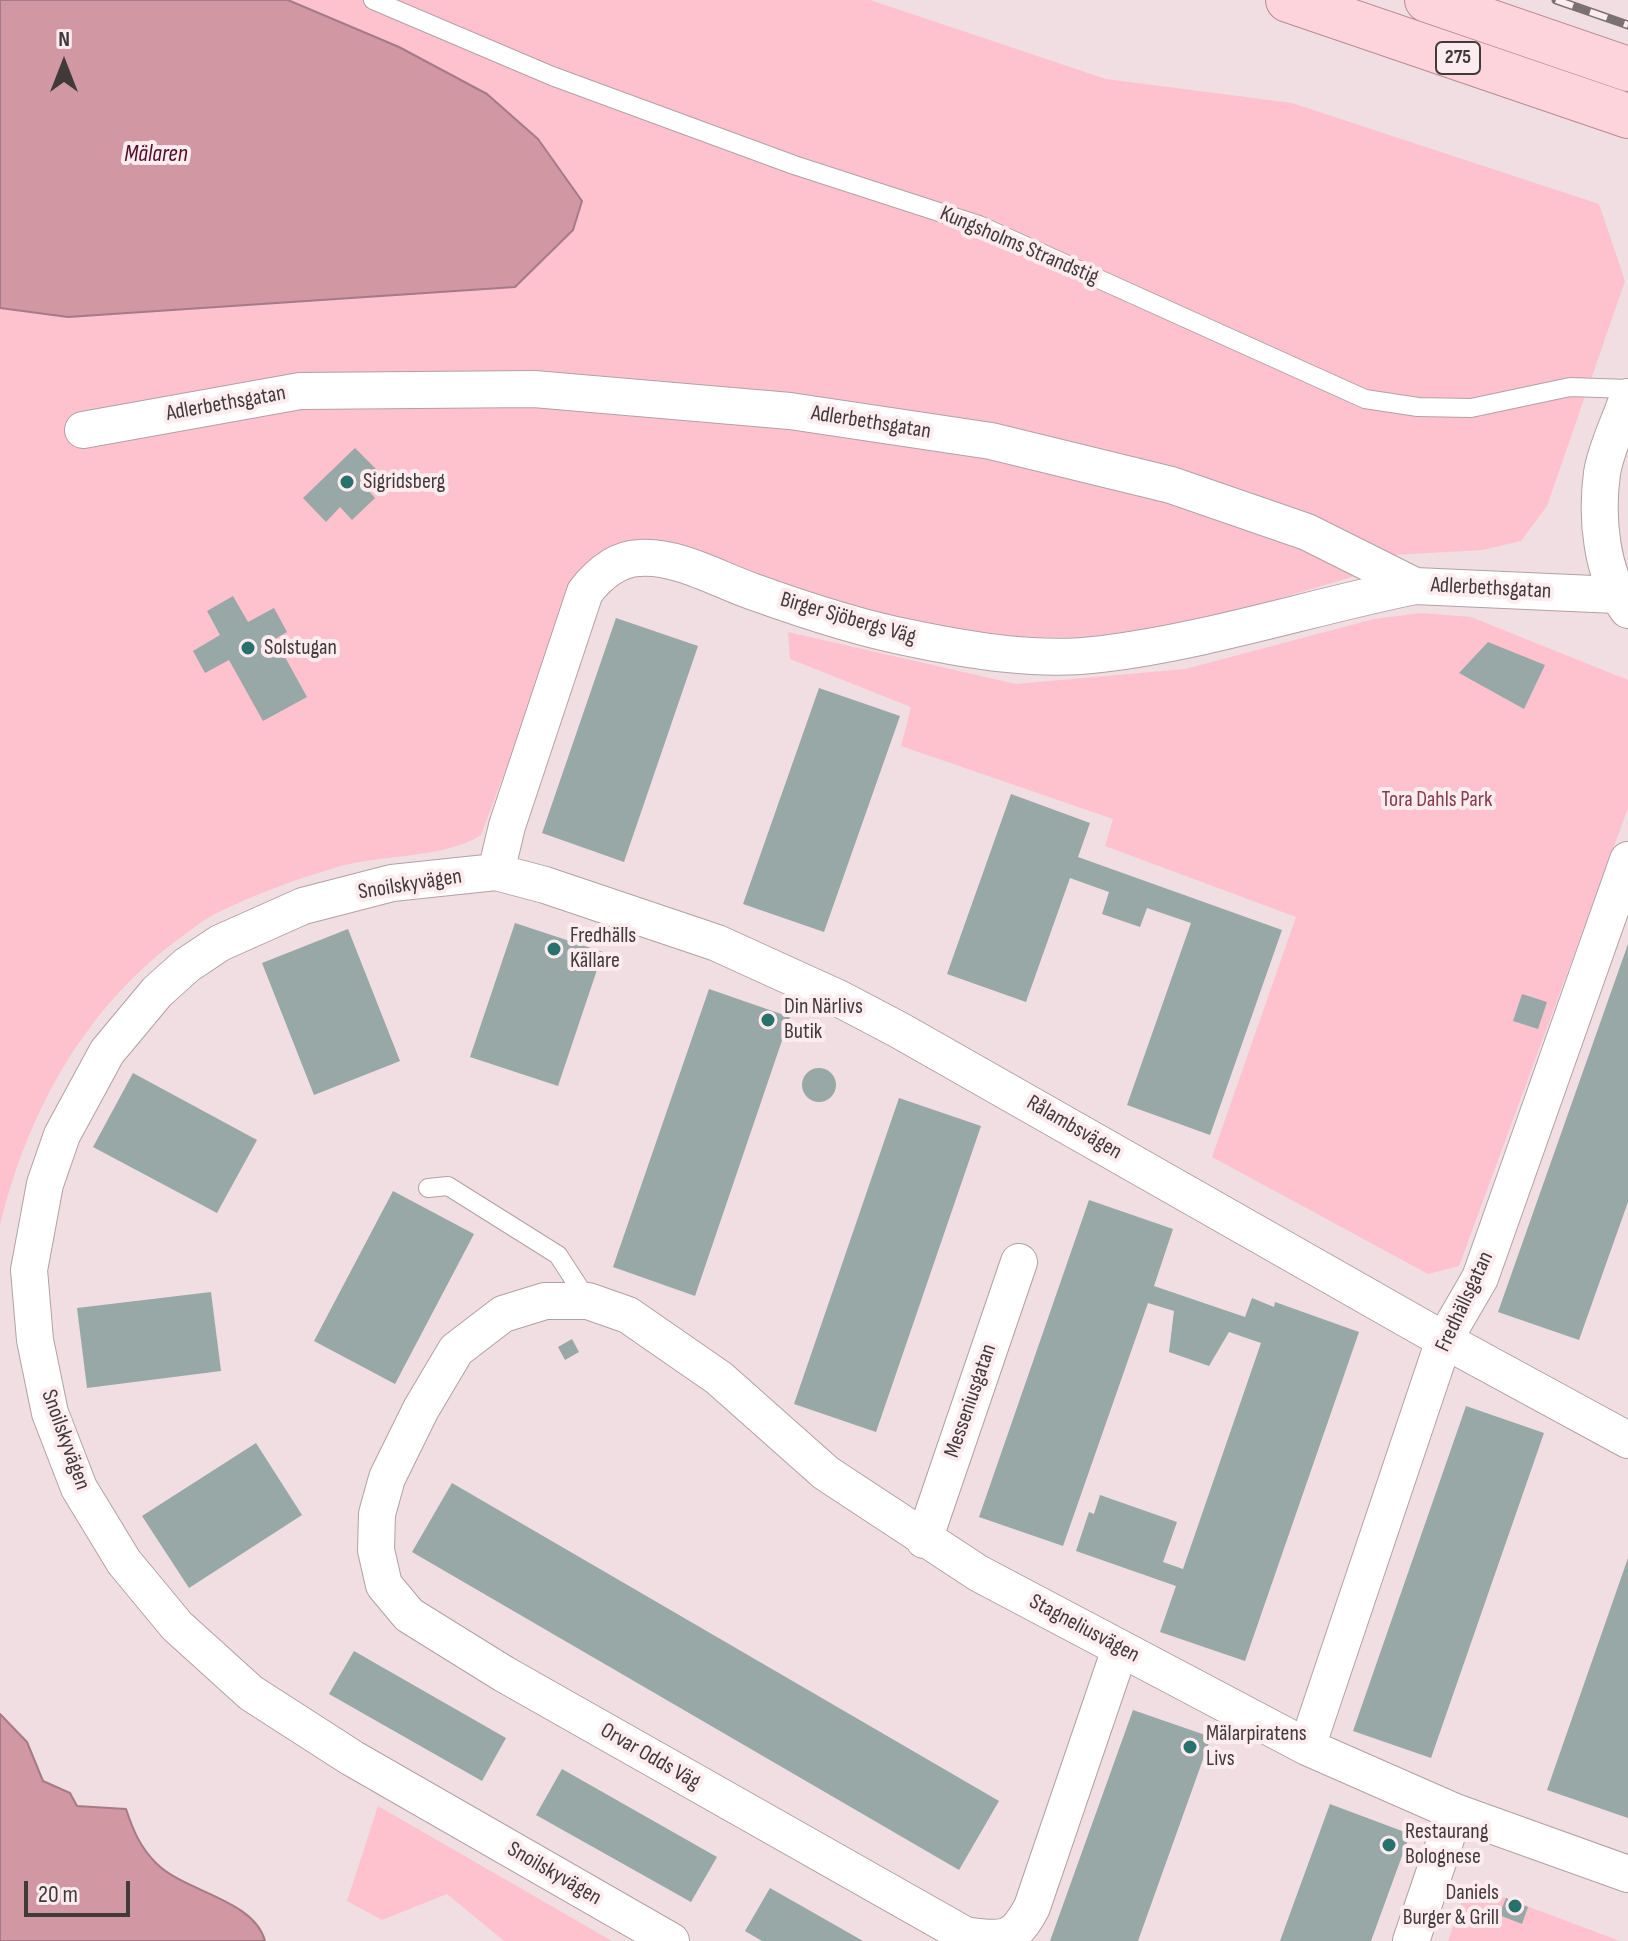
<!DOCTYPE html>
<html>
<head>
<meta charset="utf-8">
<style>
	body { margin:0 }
	#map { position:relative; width:1628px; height:1941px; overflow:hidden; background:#f0dee2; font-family:"Sofia Sans Condensed",sans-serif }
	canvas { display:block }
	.north { position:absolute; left:24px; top:24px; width:80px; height:80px; -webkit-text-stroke:6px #fdecef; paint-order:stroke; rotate:0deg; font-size:22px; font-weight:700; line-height:32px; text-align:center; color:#413a3b }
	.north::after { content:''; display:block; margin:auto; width:28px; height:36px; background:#413a3b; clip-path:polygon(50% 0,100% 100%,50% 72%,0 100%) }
	.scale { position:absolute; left:24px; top:1881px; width:106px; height:36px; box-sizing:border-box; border:4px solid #413a3b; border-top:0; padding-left:10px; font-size:24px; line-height:28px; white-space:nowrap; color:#413a3b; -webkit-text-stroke:6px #fdecef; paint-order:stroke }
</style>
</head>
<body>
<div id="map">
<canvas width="1628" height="1941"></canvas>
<div class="north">N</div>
<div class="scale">20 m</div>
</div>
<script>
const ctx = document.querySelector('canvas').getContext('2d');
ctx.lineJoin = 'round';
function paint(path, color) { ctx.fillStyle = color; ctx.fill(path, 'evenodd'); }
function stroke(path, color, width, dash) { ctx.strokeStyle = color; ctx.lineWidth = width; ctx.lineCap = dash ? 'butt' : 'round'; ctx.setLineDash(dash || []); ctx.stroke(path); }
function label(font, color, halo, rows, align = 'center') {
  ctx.font = font + ' "Sofia Sans Condensed",sans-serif'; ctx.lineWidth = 8; ctx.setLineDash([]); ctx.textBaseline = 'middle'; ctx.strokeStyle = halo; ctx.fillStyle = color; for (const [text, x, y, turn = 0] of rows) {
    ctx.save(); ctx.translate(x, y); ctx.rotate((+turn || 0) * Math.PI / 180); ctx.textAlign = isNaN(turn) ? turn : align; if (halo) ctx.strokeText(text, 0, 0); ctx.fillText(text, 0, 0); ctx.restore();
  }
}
paint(new Path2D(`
	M288,0H870L1106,79L1292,103L1599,204L1625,281L1547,506L1521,541L1482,550L1393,555L1352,577L1220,616L1099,638L983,636L821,600L638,542L604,550L581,570L481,835C444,859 379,854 334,868C294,880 253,895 215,914C203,920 191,930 180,938C85,1007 27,1113 0,1226V308L68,317L399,47Z
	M1421,613L1471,617L1628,680V808L1459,1266L1428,1274L1212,1157L1296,917L1105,846L1113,819L901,746L911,707L790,659L788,632L1016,684L1185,669L1374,619Z
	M378,1806L612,1941H504L447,1894L382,1920L347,1901Z
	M1468,1884L1620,1941H1448Z`), '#fdc2ce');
const water = new Path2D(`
	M0,0H288L399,47L487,94L538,139L582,201L573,230L515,287L68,317L0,308Z
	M0,1714L27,1742L43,1781L70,1793L77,1806L126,1809C133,1830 140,1847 156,1863C184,1892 254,1899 265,1941H0Z`);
paint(water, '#d197a3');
stroke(water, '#a67b84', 2);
paint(new Path2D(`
	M355,448L382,475L367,489L375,498L352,520L340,507L326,522L303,498Z
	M233,596L248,622L274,608L287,632L275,639L307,697L263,721L229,660L205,673L193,651L220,635L207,611Z
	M616,618L698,646L624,862L542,833Z
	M1488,642L1545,665L1524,709L1459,673Z
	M819,688L900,716L824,932L743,904Z
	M1011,794L1090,823L1078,857L1282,930L1210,1135L1127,1105L1191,923L1147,908L1140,927L1102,914L1109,892L1070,878L1026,1002L947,974Z
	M515,923L603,952L558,1086L470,1057Z
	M348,929L400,1061L314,1095L262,963Z
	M1628,944V1202L1579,1340L1498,1312Z
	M709,989L790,1017L695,1296L613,1267Z
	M1522,994L1547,1002L1538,1029L1513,1021Z
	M802 1085a17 17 0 1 1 34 0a17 17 0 1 1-34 0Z
	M133,1073L257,1140L217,1213L93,1147Z
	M899,1098L981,1126L876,1432L794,1404Z
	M393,1191L474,1234L395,1384L314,1341Z
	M1089,1200L1173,1229L1154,1286L1245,1317L1252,1298L1274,1307L1275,1302L1359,1332L1245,1661L1160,1632L1176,1586L1076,1551L1089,1512L1094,1514L1100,1495L1177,1522L1163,1562L1183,1569L1261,1343L1229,1332L1209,1366L1169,1352L1174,1311L1148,1303L1063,1546L979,1517Z
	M211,1292L221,1371L87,1388L77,1308Z
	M572,1339L579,1352L565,1360L558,1347Z
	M1466,1406L1544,1433L1431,1758L1353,1731Z
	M256,1443L302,1515L189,1588L142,1516Z
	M452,1483L999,1801L959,1870L412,1552Z
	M1628,1558V1818L1547,1790Z
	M354,1651L506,1738L482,1781L329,1694Z
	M1133,1710L1211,1737L1138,1941H1050Z
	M562,1769L717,1857L691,1902L536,1815Z
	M1330,1804L1410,1834L1371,1941H1280Z
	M770,1888L828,1921L863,1941H762L745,1931Z
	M1506,1898L1528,1907L1522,1924L1499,1915Z`), '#97a8a6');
const service = new Path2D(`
	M373,0L552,76L794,165L979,225L1365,399L1418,407L1471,408L1570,387L1628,389
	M428,1188L448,1186L558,1255L588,1301`);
const minor = new Path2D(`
	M1628,397C1620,421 1606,448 1602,473C1596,518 1601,574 1628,610
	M83,430L300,391L534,389L790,411L991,441L1171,485L1307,532L1415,586L1616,595
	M496,872L507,826L585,592C599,574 616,559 639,558C677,555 719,580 754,592C804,610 858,628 910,638C972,651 1039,662 1102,654C1208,641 1311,607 1415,586
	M924,1540L1019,1262
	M1120,1649L1032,1907C1014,1941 1004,1941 965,1935L504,1674L409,1615L384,1585L376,1550L377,1514L387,1478L421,1409L456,1350L503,1314L545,1301H588L628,1315L719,1378L826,1473L978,1573L1307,1747L1455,1812L1628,1874
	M1307,1747L1444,1340L1480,1278L1628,860
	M671,1941L352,1758L251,1693L177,1626L124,1562L79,1488L50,1413L35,1340L29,1270L45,1184L62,1135L107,1052L157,992L187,965L220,943L303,906L392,883L496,872L545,885L717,943L840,999L899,1030L1444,1340L1628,1440
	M1411,1941L1455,1812`);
const primary = new Path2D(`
	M1288,0L1628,116
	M1427,0L1628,69`);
stroke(service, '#b2a1a4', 20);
stroke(minor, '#b2a1a4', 38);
stroke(primary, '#ba8a94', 46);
stroke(service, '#fff', 18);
stroke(minor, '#fff', 36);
stroke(primary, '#fdd3dc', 44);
const rail = new Path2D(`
	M1556,0L1628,25`);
stroke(rail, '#7b7173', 9);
stroke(rail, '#fdecef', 6, [18]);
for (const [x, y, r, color] of [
	[347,482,8,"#28726c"],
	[248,648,8,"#28726c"],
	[554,949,8,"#28726c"],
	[768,1020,8,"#28726c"],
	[1190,1747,8,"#28726c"],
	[1389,1845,8,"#28726c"],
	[1515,1906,8,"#28726c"]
]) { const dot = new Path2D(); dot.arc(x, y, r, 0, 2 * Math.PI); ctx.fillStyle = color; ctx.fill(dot); stroke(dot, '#fdecef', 3); }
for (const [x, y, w] of [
	[1458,58,44]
]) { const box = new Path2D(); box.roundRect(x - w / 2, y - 16, w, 32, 6); ctx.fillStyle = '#fdecef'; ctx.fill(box); stroke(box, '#413a3b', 2); }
label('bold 20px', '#413a3b', null, [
	["275",1458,58]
]);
label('22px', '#413a3b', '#fdecef', [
	["Kungsholms Strandstig",1019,246,23],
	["Adlerbethsgatan",226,404,-10],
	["Adlerbethsgatan",871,423,9],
	["Adlerbethsgatan",1491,589,3],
	["Birger Sjöbergs Väg",848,619,16],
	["Snoilskyvägen",410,885,-9],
	["Rålambsvägen",1074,1128,30],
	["Fredhällsgatan",1465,1302,-65],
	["Messeniusgatan",971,1401,-71],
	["Snoilskyvägen",65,1440,70],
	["Stagneliusvägen",1084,1629,28],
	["Orvar Odds Väg",650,1757,30],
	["Snoilskyvägen",554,1874,30]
]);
label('22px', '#413a3b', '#fdecef', [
	["Sigridsberg",363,482],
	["Solstugan",264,648],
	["Fredhälls",570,936],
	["Källare",570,961],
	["Din Närlivs",784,1007],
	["Butik",784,1032],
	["Mälarpiratens",1206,1734],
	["Livs",1206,1759],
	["Restaurang",1405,1832],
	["Bolognese",1405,1857],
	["Daniels",1499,1893,"right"],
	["Burger & Grill",1499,1918,"right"]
], 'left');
label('22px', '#833b4e', '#fdecef', [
	["Tora Dahls Park",1437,800]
]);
label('italic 24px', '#520d26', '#fdecef', [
	["Mälaren",156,155]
]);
</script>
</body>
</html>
